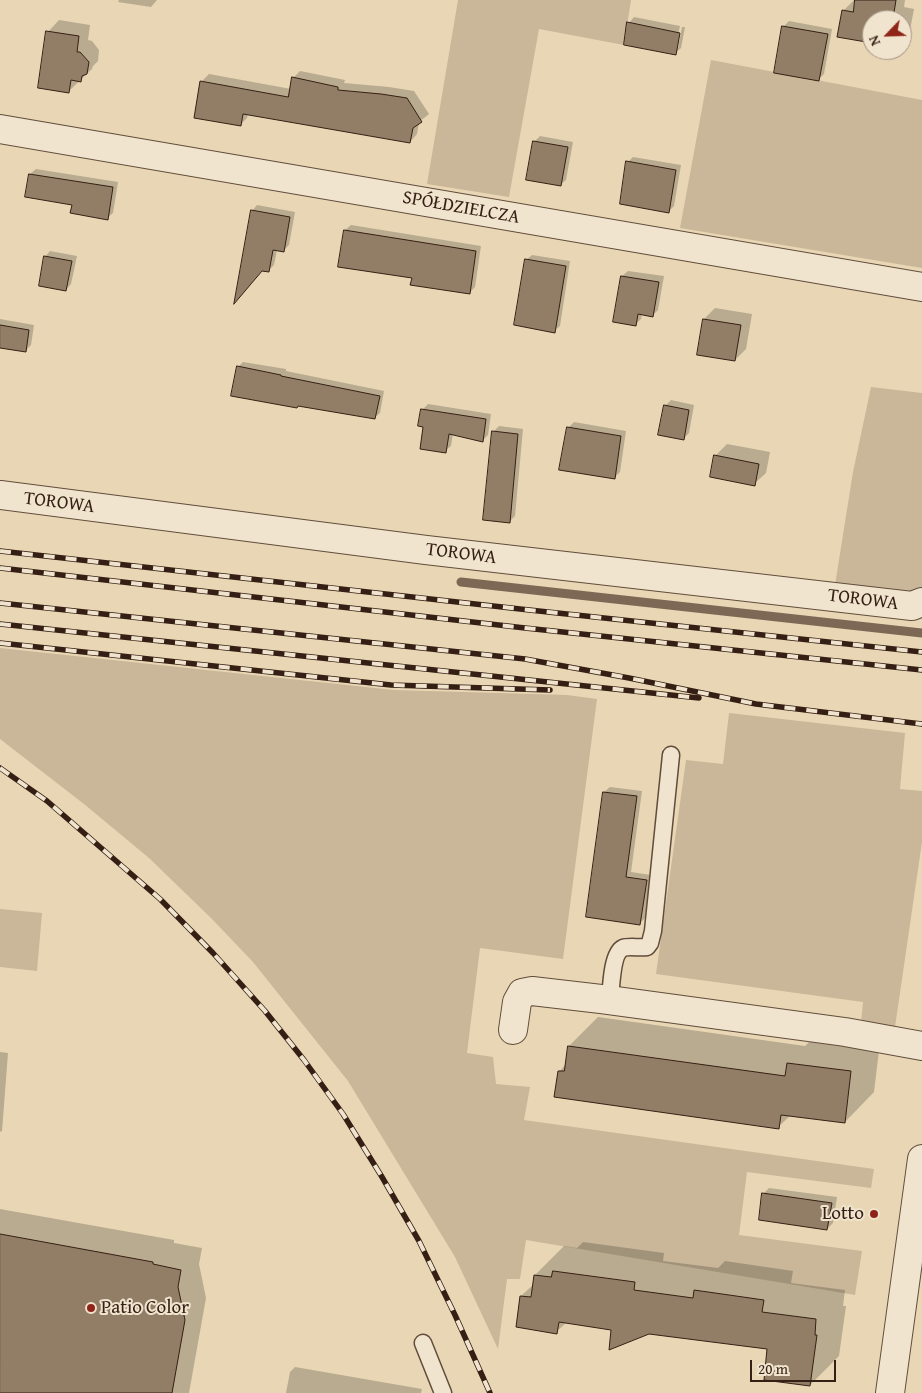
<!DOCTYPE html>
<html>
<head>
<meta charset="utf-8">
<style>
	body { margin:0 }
	#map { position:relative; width:922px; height:1393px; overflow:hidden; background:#e8d6b4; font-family:"Gentium Book Plus",serif }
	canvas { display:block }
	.north { position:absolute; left:862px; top:10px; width:50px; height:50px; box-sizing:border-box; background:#f0e4ce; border:1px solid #a59584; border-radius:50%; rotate:246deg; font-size:14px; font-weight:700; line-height:20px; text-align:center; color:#351f14 }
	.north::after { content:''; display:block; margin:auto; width:18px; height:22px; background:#8f2418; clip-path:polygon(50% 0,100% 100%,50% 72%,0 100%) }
	.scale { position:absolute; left:750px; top:1360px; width:86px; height:22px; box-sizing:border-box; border:2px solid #351f14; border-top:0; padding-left:6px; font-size:15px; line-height:18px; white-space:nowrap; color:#351f14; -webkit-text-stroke:4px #f0e4ce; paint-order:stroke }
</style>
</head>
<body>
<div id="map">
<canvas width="922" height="1393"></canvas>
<div class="north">N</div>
<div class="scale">20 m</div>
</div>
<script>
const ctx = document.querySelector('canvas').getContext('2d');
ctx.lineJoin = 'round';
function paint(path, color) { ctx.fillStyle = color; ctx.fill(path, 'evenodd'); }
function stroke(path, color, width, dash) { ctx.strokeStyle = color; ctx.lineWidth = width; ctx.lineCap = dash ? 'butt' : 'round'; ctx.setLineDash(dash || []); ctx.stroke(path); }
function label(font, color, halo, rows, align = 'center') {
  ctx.font = font + ' "Gentium Book Plus",serif'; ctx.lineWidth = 4; ctx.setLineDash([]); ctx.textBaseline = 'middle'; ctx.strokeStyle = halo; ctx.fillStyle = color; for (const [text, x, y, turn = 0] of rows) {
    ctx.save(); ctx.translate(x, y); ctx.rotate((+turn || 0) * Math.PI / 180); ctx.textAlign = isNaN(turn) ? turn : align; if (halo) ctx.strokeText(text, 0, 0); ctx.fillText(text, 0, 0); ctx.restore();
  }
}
paint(new Path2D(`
	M458,0H631L624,45L539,29L509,197L427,184Z
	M711,60L922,100V268L680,228Z
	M871,387L922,393V588L902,594L835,585L853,472Z
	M0,648L394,690L567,695L597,699L563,959L480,948L467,1053L493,1057L496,1084L530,1087L524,1120L874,1169L871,1188L747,1172L739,1235L862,1251L855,1295L526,1240L520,1279H507L498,1349L455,1257L348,1081L253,962L211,918L149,858L84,804L0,739Z
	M729,713L905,733L900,789L922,791V842L895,1027L861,1023L863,1002L656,974L686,760L723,764Z
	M0,909L42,913L37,971L0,967Z`), '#cab799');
paint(new Path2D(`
	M119,0H157L151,7L118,2Z
	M854,0H905L904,7L914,9L909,35L902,42V20H872V41L843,11Z
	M634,17L680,26L675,49H678L682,27H685L681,48L675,53L629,23Z
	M59,20L90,25L88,40L92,41L99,50L98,61L93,66L92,69L69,91L48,32Z
	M789,21L832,29L824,74L818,80L784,26Z
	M300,71L345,80L344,83L389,87L414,91L429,114L419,122L417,134L410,142L248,114L247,118L240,125L202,81L209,74L291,89L293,78Z
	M540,136L573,142L566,180L560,185L534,142Z
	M633,157L681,165L674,206L668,212L628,162Z
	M36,169L118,182L113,213L107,218L73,204L30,174Z
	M257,205L295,212L289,245L283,251L277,250L274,265L268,271L252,211Z
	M351,225L481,246L475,287L470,292L413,277L345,230Z
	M50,251L77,256L71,284L66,290L45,257Z
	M532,255L570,261L560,326L554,331L526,260Z
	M628,271L664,276L658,310L653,315L642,314L641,319L635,325L615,321L622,276Z
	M715,308L752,314L746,349L735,360L704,319Z
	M0,319L34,325L31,345L25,351L0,347Z
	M243,362L286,369V371L384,391L380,413L374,418L238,367Z
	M671,400L694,405L689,433L683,439L665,406Z
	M428,404L491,414L488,435L483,440L453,433L451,446L445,451L424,426L422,410Z
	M574,422L626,431L620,472L614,478L568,428Z
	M499,426L523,429L515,516L510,521L493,432Z
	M727,444L770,452L766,473L754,484L715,456Z
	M610,787L642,791L631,872L651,875L645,918L640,923L587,916L604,792Z
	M598,1017L805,1046L817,1034L880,1042L874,1092L845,1122L791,1115L778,1127L559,1072L566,1064L569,1046Z
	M0,1052L8,1053L2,1131L0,1132Z
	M769,1188L837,1197L833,1223L827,1229L763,1194Z
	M0,1209L174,1240V1243L202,1248L199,1264L206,1298L189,1393H0Z
	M583,1242L664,1253L663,1261L718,1268L725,1261L793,1271L791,1283L845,1290L843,1306H846L839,1356L810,1385L769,1348L567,1322L556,1332L521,1296L534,1284L535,1275L564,1246L577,1248Z
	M295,1367L422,1389L421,1393H286L290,1372Z`), '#0003');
stroke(new Path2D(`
	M461,582L922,633`), '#7c6854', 9);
const building = new Path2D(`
	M855,0H896L893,19L901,20H872V43L837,37L842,10L853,12Z
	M627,22L680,33L676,55L624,45Z
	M782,26L828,34L819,81L774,73Z
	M46,31L79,36L77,52H80L89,62L87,74L82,76L81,82L71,80L69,93L38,88Z
	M292,77L338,87V90L381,94L407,98L422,122L413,128L410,143L243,114L241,126L194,118L200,81L288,97Z
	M533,141L568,147L561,186L526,180Z
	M626,161L676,170L669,213L620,204Z
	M29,174L113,187L108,220L70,213L72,205L25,197Z
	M251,210L290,217L284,252L273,250L269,272L262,271L234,304Z
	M344,230L476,251L470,294L410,285L412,278L338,267Z
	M44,256L72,261L66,291L39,286Z
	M525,259L566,266L555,333L514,325Z
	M621,276L659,282L653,317L638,314L636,326L613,322Z
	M703,319L741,325L735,361L697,355Z
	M0,325L29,330L26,352L0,348Z
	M237,366L281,375V376L380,396L375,419L298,406L297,408L231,396Z
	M664,405L689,410L684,440L658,435Z
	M421,409L486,419L483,442L449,434L446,453L420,449L423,427L418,426Z
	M567,427L621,436L615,479L559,470Z
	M492,431L518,434L510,523L483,520Z
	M714,455L759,464L755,486L710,477Z
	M603,792L637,796L626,877L647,880L640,925L586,917Z
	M568,1046L785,1076L787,1063L851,1071L845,1123L781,1115L779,1129L554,1097L558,1071H564Z
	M762,1193L832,1203L827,1230L759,1220Z
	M0,1234L153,1262V1264L181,1270L178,1287L185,1320L172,1393H0Z
	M553,1271L635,1282L634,1290L693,1298L694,1290L764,1300L762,1312L816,1319L815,1335H817L810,1386L764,1380L767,1349L649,1334L609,1350L611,1330L559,1322L557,1334L516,1327L520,1296L531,1297L534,1275L551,1277Z`);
paint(building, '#927e67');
stroke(building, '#351f14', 1);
const lane = new Path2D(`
	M610,1000C611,988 612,953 623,948C628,946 640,948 647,947L650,943L653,931L671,755
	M423,1343L443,1393`);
const street = new Path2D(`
	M0,129L922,287
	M0,495L426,550L912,606L922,602
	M513,1030L517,1002L522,993L532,991L601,999L845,1032L922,1046
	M890,1393L922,1159`);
stroke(lane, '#624d3c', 19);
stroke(street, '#624d3c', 30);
stroke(lane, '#f0e4ce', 16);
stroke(street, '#f0e4ce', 28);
const rail = new Path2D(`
	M0,551L520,609L922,652
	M0,568L525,628L922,670
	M0,603L525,659L629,678L756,704L922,724
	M0,624L699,698
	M0,643L391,685L550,690
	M0,768L47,801L160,899L213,953L265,1011L304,1060L343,1114L382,1177L419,1241L455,1315L490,1393`);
stroke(rail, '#351f14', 5.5);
stroke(rail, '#f0e4ce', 4, [11]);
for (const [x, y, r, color] of [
	[874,1214,5,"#8f2418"],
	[91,1308,5,"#8f2418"]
]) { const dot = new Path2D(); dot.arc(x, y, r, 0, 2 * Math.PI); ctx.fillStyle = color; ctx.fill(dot); stroke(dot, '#f0e4ce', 2); }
label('19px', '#351f14', '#f0e4ce', [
	["SPÓŁDZIELCZA",461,208,10],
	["TOROWA",59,503,7],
	["TOROWA",461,554,7],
	["TOROWA",863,600,7]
]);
label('19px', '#351f14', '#f0e4ce', [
	["Lotto",864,1214],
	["Patio Color",101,1308,"left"]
], 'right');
</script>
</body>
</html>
